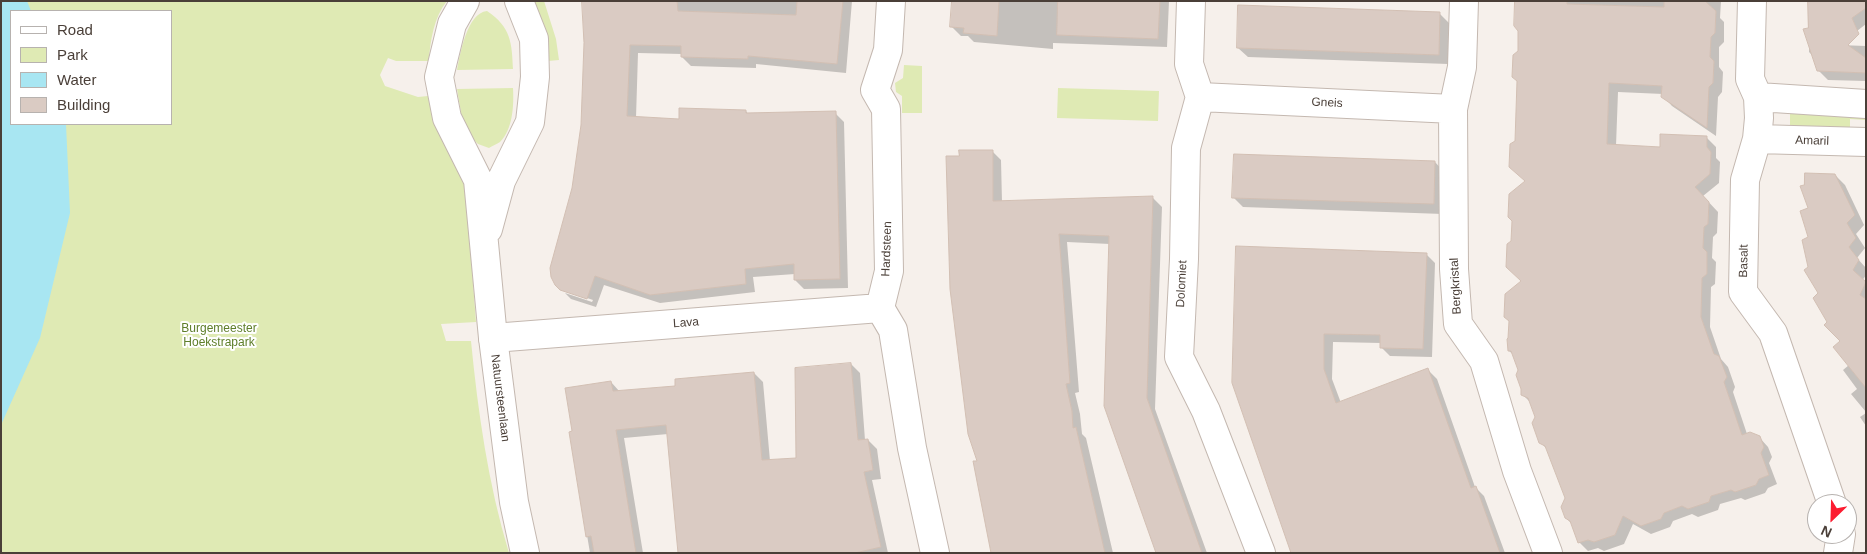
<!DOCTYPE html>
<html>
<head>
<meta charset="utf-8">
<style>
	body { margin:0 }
	#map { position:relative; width:1867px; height:554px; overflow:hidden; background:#f6f0eb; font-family:Helvetica,sans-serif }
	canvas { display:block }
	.frame { position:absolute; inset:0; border:2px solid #4a3f38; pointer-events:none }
	.legend { position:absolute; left:10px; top:10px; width:162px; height:115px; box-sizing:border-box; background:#fff; border:1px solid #b7b2af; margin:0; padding:6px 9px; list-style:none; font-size:15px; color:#4a3f38 }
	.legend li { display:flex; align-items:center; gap:10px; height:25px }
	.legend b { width:25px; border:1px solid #b7b2af }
	.north { position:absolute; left:1807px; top:494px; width:50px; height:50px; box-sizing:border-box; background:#fff; border:1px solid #b7b2af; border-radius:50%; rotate:204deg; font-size:14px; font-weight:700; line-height:20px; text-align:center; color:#4a3f38 }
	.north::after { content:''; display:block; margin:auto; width:18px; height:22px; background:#fc1c31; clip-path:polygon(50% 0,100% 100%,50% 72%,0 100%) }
</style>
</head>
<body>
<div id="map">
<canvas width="1867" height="554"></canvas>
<div class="frame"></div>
<ul class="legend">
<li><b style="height:6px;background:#fff"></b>Road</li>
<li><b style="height:14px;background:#dfeab4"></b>Park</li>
<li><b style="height:14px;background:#a8e6f2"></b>Water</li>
<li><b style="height:14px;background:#dacbc3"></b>Building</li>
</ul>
<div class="north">N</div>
</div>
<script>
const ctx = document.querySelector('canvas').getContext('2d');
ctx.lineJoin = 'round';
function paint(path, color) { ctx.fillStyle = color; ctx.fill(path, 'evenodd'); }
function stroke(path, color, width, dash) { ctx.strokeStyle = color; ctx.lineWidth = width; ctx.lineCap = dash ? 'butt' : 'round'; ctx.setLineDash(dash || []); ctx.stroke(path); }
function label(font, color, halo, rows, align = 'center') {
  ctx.font = font + ' Helvetica,sans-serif'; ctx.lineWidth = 4; ctx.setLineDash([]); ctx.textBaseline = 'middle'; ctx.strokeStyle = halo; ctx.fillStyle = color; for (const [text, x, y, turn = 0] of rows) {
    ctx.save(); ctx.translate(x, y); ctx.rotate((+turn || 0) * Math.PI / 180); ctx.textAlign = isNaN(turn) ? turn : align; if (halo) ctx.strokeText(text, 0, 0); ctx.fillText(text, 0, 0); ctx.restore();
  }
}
paint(new Path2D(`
	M1,1H447C434,17 430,41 429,61H396L388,58L380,75L385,86L418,97L428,96L438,126L461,168L466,189L476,322L441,324L446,341H471C478,412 488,484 509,553H1ZM11,11H171V124H11Z
	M526,1H544L556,39L559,60L548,61Z
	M487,11C511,27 512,43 513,69L457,70C460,54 467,13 487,11Z
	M904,65L922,66V113H902V96L896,92L895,83L903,78Z
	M513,88C514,105 513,129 500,142C497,144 492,146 489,148L478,144L464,131L457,89Z
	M1058,88L1159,91L1158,121L1057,118Z
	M1790,112L1866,116V120L1850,119V131L1790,128Z`), '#dfeab4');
paint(new Path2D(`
	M1,1H27L31,11H11V124H66L70,213L40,338L1,425Z`), '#a8e6f2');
paint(new Path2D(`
	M583,1H852L846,73L756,64V68L691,66L682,57V54L638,53L636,118L680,120L746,111L748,114L835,113L844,122L848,288L804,289L795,280V274L753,277L755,292L660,303L604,285L596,307L571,299L565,293L592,302L593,300L561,289L566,219L579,157L585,84Z
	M954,1H1169L1167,47L1053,43V49L974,42L968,36H961L952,27Z
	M1522,1H1721L1720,18L1724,22V42L1719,47V67L1723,72L1722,92L1718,97L1716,136L1672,106L1663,96V94L1618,92L1616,146L1661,148L1707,138L1716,147V158L1720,162L1719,183L1703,196L1718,212L1717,233L1713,237L1712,258L1716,262L1715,284L1711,287L1710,327L1721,359L1728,367L1735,387L1733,392L1747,434L1759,437L1768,447L1772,457L1769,463L1777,484L1768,488L1765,493L1745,500L1741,498L1720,504L1718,510L1698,517L1692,514L1673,521L1670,527L1651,534L1633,524L1624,544L1604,551L1598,548L1588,551L1579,542L1573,525L1566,518V498L1547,449L1540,442L1536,418L1532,404L1522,394L1520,370L1515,356L1509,351L1523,282L1512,242L1526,181L1516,141Z
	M1810,1L1866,7V24L1839,45L1866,46V81L1828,80L1818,70L1814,57L1809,52Z
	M1439,13L1449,23L1448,64L1248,57L1238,48Z
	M992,151L1001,160L1002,202L1153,198L1162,207L1155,409L1207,553H1158L1110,244L1067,242L1079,392L1075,393L1080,414L1082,434L1086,438L1113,553H992L979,462L960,157Z
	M1435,162L1444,172L1443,214L1243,207L1233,197Z
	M1835,175L1845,185L1864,225L1856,234L1865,248L1857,258L1866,268V275L1862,281L1866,284V412L1851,394L1857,389L1843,370L1849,365L1842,341L1829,322L1820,294L1809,268V209Z
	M1426,254L1435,263L1432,357L1390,356L1381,347V343L1333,342L1332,379L1341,403L1428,370L1437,379L1475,487L1484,496L1505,553H1290L1292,552L1233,383Z
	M851,364L860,373L865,440H868L877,449L881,479L872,480L888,553H679L668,434L624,438L643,553H590L570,433H573L611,382L620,392L677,387L754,373L763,382L770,461L797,459Z
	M1866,413V426L1860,417Z`), '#0003');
const building = new Path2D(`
	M582,1H677L678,11L796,15L797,1H843L837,64L748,56V59L681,57V46L630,45L627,116L679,119V108L746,110V113L836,111L840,279L794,280V264L745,269L746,284L650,295L595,276L587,299L560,290L555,285L551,277L550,268L572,188L581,125L584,43Z
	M952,1H999L997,36L963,33L964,28L950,27Z
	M1058,1H1160L1158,39L1057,35Z
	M1515,1H1567V4L1664,7V1H1705L1716,11L1715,33L1711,37L1710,57L1714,61L1713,83L1709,87L1707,128L1661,97L1662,86L1609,83L1607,144L1660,147V134L1707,136V147L1711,152L1710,174L1695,187L1709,202L1708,224L1704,227L1703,248L1707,252V274L1702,278L1701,317L1714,354L1719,356L1727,377L1724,382L1742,435L1750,432L1760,436L1764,447L1761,453L1769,475L1759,479L1756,485L1735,492L1731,490L1711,496L1709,502L1688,509L1682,506L1664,513L1661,519L1641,526L1623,516L1615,535L1594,542L1588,540L1578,543L1570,521L1565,518L1561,507L1565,498L1545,446L1539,443L1532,423L1535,417L1528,398L1521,395V389L1516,375L1518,370L1511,351H1508L1507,339L1508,338L1509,321L1504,317L1505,294L1521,281L1506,267L1507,244L1511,241L1512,221L1508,217L1509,194L1525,181L1509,167L1510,144L1515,141L1517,81L1512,77L1513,55L1518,51V31L1514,26Z
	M1808,1H1866V8L1852,18L1859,34L1848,45L1866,58V73L1817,71L1803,29L1808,28Z
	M1238,5L1440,12L1439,55L1237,48Z
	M959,150H993V201L1153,196L1147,398L1202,553H1156L1104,406L1109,236L1059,234L1070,383L1066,384L1072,411L1073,428L1076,427L1105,553H991L973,461H977L968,434L950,289L946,156H959Z
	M1234,154L1435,161L1434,204L1232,198Z
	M1805,173L1835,174L1855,215L1847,223L1856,238L1849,247L1859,260L1853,270L1866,282L1860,295L1866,299V388L1833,347L1840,341L1824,325L1827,322L1813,298L1818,293L1804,270L1808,267L1802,240L1808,237L1800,211L1808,208L1800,186L1804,185Z
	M1236,246L1427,253L1423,349L1380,348V335L1324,334V369L1336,403L1428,368L1471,488L1476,486L1500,553H1291L1232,383Z
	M851,363L858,440L868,439L873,470L864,472L881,547L855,553H678L666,425L616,430L636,553H594L591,536L586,537L569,432L572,431L565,388L611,381L613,391L675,386V379L754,372L762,460L796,458L795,368Z`);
paint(building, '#dacbc3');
stroke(building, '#d2bfb3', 1);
const minor = new Path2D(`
	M891,1L888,50L875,90L886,109L889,271L880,308L893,330L912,448L935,553
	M1191,1L1189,64L1200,97L1186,148L1184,259L1179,357L1206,411L1261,553
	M1464,1L1462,67L1453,109L1454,269L1458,324L1484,361L1517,471L1548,553
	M1752,1L1750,79L1758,97L1759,118L1757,139L1745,180L1743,292L1773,333L1832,504
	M1200,97L1453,109
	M1758,97L1866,104
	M1757,139L1866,142
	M493,338L880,308
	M1838,553L1841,534`);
const tertiary = new Path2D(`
	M465,1L452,24L439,77L447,118L478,180L493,338L514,502L525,553
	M488,229L501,181L530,122L535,77L534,39L519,1`);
stroke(minor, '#c4b8b0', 30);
stroke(tertiary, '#c4b8b0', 30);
stroke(minor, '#fff', 28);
stroke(tertiary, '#fff', 28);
label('12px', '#4a3f38', '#fff', [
	["Gneis",1327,103,3],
	["Amaril",1812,141,2],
	["Hardsteen",887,249,-88],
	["Basalt",1744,261,-89],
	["Dolomiet",1182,284,-87],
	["Bergkristal",1456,286,-93],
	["Lava",686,323,-4],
	["Natuursteenlaan",500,398,83]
]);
label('12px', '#5e7e2a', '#fff', [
	["Burgemeester",219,329],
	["Hoekstrapark",219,343]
]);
</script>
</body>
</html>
